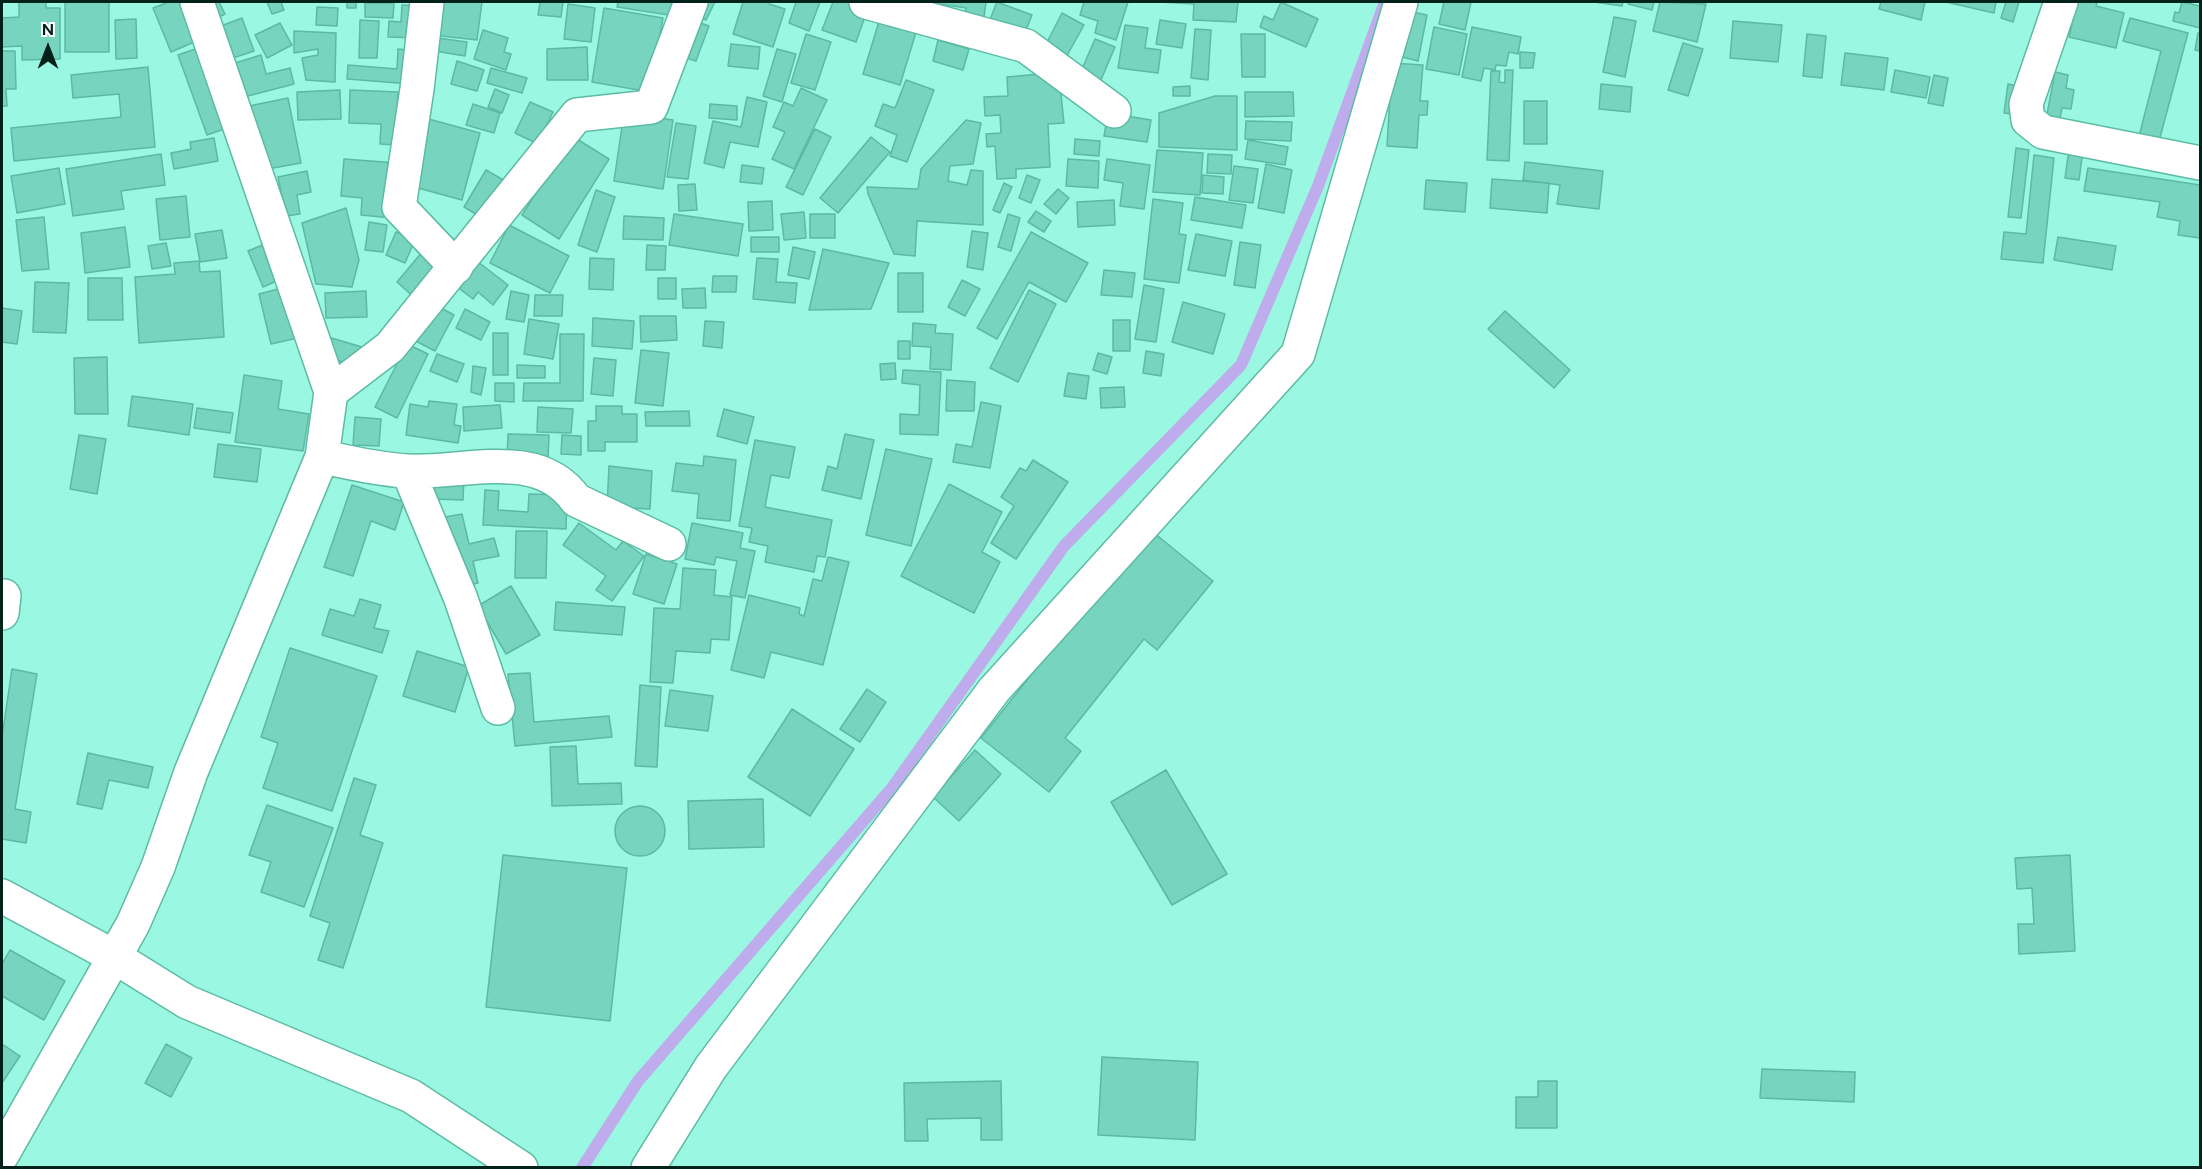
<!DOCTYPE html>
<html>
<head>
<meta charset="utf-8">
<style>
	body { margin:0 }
	#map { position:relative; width:2202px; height:1169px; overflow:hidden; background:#9af7e1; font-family:Figtree,sans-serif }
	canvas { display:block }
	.frame { position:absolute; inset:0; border:3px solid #03211b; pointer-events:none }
	.north { position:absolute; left:18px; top:18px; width:60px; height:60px; -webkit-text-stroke:4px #fff; paint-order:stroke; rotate:0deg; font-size:16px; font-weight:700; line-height:24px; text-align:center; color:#03211b }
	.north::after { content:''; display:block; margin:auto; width:21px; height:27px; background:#03211b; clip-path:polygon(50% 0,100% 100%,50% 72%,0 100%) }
</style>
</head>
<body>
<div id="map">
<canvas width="2202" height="1169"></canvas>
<div class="frame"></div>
<div class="north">N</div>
</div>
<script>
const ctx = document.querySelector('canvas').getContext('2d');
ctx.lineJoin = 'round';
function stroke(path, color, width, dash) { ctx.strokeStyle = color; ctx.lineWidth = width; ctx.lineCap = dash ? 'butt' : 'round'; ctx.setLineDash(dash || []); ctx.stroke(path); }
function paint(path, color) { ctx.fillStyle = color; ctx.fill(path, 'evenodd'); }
stroke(new Path2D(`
	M582,1168L638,1081L892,788L1064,546L1241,365L1318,186L1385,2`), '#beacec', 12);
const building = new Path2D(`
	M19,2H46V8H60V59L22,60V46L2,47V18L19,17Z
	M65,2H109V52H65Z
	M169,2H183L199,40L171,52L153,8Z
	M204,2H219L225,14L212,20Z
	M267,2H281L284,10L272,14Z
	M347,2H356V8H347Z
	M436,2H482L477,40L432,35Z
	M540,2H563L561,17L538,15Z
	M618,2H677L675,16L617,7Z
	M698,2H715L706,20L692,13Z
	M743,2H770L769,4L785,9L773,47L733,34Z
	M796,2H820L809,31L789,23Z
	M833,2H848L868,8L856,42L822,30Z
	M927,2H986L983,25L963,23L966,8Z
	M997,2L1032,15L1022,40L987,27Z
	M1084,2H1128L1116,40L1095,33L1098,21L1080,15Z
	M1160,2H1238L1236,22L1193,20L1194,4Z
	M1281,2L1318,19L1306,47L1260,27L1264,16L1273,20Z
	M1444,2H1471L1465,30L1439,24Z
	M1594,2H1623L1622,6Z
	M1629,2H1654L1652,10L1628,4Z
	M1660,2L1706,4L1697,42L1653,31Z
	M1881,2H1925L1921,20L1879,9Z
	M1946,2H1996L1994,13Z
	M2006,2H2019L2013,22L2001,18Z
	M2077,2H2097L2096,6L2124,13L2116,48L2069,37Z
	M2182,2L2200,6V28L2173,21L2175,12L2179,13Z
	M365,3H394L393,18L365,17Z
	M568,4L595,8L591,42L564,39Z
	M402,5L420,6L418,38L388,37L389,21L401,22Z
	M317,7L338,8L337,26L316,25Z
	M604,8L663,18L650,92L592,82Z
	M1408,11L1427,15L1418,61L1398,56Z
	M1062,13L1084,25L1064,61L1043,50Z
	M1614,17L1636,21L1625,77L1603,72Z
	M242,18L254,51L233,58L221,26Z
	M880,18L917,29L900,85L863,74Z
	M2130,18L2188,33L2158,145L2138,140L2161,51L2123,41Z
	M136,19L137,58L116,59L115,20Z
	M360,20L379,21L377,58H359Z
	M692,20L709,26L696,61L680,56Z
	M1160,20L1186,24L1182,48L1156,44Z
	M1733,21L1782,25L1778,62L1730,58Z
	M280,23L292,45L267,58L255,35Z
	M1125,25L1148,28L1145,48L1161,50L1158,73L1118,68Z
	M1434,27L1467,34L1459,75L1426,69Z
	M1472,27L1521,37L1518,54L1509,52L1506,66L1496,65L1495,70L1484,68L1481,81L1462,77Z
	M1195,29L1211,30L1208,80L1191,78Z
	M483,30L508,38L504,52L511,54L506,70L474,59Z
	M294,31L336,33L335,82L306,80L302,58L318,55V49L294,53Z
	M2198,33H2200V51L2195,50Z
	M806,34L831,42L815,90L791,83Z
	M1241,34H1265V77H1242Z
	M1807,34L1826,36L1822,78L1803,76Z
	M431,37L467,42L465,56L429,50Z
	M1095,39L1115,47L1098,87L1078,78Z
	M938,40L969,49L963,70L933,61Z
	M1683,43L1703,49L1688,96L1668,90Z
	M731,44L760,47L758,69L728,66Z
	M201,47L230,127L207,135L178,55Z
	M587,47L588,80H547V49Z
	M398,49L414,51L411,84L347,79L348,65L397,69Z
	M777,49L796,54L782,102L763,96Z
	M2,51H15L16,89H6L7,106H2Z
	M1520,52L1535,53L1533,68H1520Z
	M1845,53L1888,58L1884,90L1841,85Z
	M261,55L266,74L290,68L294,84L244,97L235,63Z
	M457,61L484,70L477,91L451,84Z
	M1392,63L1423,65L1420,101H1428L1427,115H1419L1417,148L1387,146Z
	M148,67L155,147L14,161L11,128L121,117L119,94L73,98L71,75Z
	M491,68L527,78L522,93L487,83Z
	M1505,70H1513L1509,161L1487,160L1491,71H1500L1499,82L1505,83Z
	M1895,70L1930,77L1926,98L1891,92Z
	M2055,72L2068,75L2066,88L2074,90L2071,109L2062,108L2058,128L2045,125Z
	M1050,73L1060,85L1064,123L1048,124L1050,167L1016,169V178L997,179L995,146L987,147L986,134L1001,133L1000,115L985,116L984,97L1008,96L1007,77Z
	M1934,75L1948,78L1943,106L1928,103Z
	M906,80L934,90L907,162L890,156L897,135L875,126L883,104L895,108Z
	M1601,84L1632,87L1630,112L1599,109Z
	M2008,84L2022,87L2018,115L2004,113Z
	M1190,86V96H1173V87Z
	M801,88L827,100L794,169L772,159L785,132L773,127L784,102L793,106Z
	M495,89L509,95L502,113L488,107Z
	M340,90L341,119L298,120L297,92Z
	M350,90L398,92L396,145L380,144L381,124L349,123Z
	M1245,92H1293L1294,116L1245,117Z
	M1215,96H1237V150L1159,147V113Z
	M747,97L767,102L758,147L730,142L724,168L704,163L713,121L741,127Z
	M288,98L301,163L262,170L249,106Z
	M1524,101H1547V144H1524Z
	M530,102L553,112L538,144L515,133Z
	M473,104L500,113L494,133L466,125Z
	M710,104L737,106V120L709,118Z
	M624,113L673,120L663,189L614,181Z
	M1108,113L1151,120L1147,142L1104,136Z
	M425,118L480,133L462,200L407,185Z
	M966,120L981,123L973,164L950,166L948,181L967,185L971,170L983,171V225L917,221L915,256L894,254L868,194L867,187L918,189L921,169Z
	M1246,121L1292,122L1291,141L1245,139Z
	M676,123L696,126L688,179L667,177Z
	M815,129L831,137L803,195L786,187Z
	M572,136L609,159L559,239L522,215Z
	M871,137L890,152L838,213L820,198Z
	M214,138L218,161L174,169L171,153L191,149L190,142Z
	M1075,139L1100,141L1099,156L1074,154Z
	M1248,140L1288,147L1285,165L1245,159Z
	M2016,148L2029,150L2021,218L2008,217Z
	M2069,149L2083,151L2079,180L2065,178Z
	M1157,150L1203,153L1200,195L1153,192Z
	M161,154L165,185L121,191L124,209L73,216L66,169Z
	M1208,154L1232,155L1231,174L1207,173Z
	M2034,155L2054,158L2043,263L2001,259L2004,232L2026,234Z
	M344,159L397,163L392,218L361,215L362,198L341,196Z
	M1068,159L1099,161L1098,188L1066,186Z
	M1107,159L1150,165L1144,209L1120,206L1123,183L1104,180Z
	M1525,162L1603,171L1599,209L1557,204L1560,185L1523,180Z
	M1266,164L1292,170L1284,213L1258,208Z
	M742,165L764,168L762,184L740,182Z
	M1234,166L1258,169L1253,203L1229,200Z
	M59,168L65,204L17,213L11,176Z
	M2088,168L2200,185V238L2178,235L2180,221L2157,217L2160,202L2084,191Z
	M486,170L512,185L489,222L464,207Z
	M307,171L311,192L297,195L300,214L286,216L278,177Z
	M1027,175L1040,180L1031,203L1019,198Z
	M1203,175L1224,177L1223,194L1202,193Z
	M1492,179L1549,183L1547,213L1490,208Z
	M1426,180L1467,183L1465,212L1424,209Z
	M1004,183L1012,187L1000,213L993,210Z
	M695,184L697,210L679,211L678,185Z
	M1058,189L1069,198L1056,214L1044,204Z
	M596,190L615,197L597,252L578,245Z
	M186,196L190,237L160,240L156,199Z
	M1195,197L1246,205L1242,228L1191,220Z
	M1153,199L1183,203L1179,234L1186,235L1179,283L1144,279Z
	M1114,200L1115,225L1078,227L1077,202Z
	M772,201L773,230L749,231L748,202Z
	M346,208L359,260L352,287L316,284L302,223Z
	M1036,211L1051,221L1044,232L1028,222Z
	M804,212L806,238L784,240L781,214Z
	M674,214L743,224L738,256L669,245Z
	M810,214H835V238H810Z
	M1008,214L1020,218L1011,251L998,247Z
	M624,216L664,218L663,240L623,239Z
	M44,217L49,269L22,271L16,220Z
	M369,222L387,225L383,252L365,250Z
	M509,225L569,256L550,293L490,263Z
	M125,227L130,267L85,273L81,233Z
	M222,230L227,258L200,262L195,234Z
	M972,231L988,233L983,270L967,267Z
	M396,232L415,240L405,263L386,255Z
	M1031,232L1088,263L1066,302L1029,282L997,339L977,328Z
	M1196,234L1232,241L1225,276L1188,270Z
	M751,237H779V252H751Z
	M2058,237L2116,246L2112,270L2054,260Z
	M272,241L286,277L263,287L248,251Z
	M1240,242L1261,245L1255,288L1234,285Z
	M166,243L171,266L152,269L148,246Z
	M647,245L666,246L665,270H646Z
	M793,247L815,252L809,279L788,275Z
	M823,249L889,263L871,309L809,310Z
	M423,251L442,268L416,299L397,282Z
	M590,258L614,259L613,290L589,289Z
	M757,258L778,259L776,282L797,283L795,303L753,299Z
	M199,261L200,272L220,271L224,337L139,343L135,277L175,274L174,263Z
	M477,261L508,285L493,305L478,292L473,299L457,287Z
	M1104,270L1135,273L1132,297L1101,295Z
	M898,273H923V312H898Z
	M713,276H737L736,292H712Z
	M88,278H122L123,320H88Z
	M658,278H676V299H658Z
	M962,280L980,289L965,316L948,307Z
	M35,282L69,283L66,333L33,332Z
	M1144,285L1164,289L1156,342L1135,339Z
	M290,286L302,337L271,344L259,294Z
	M705,288L706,308H683L682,289Z
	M1029,290L1056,304L1018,382L990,368Z
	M366,291L367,317L326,318L325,293Z
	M511,291L529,295L524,322L506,319Z
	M535,295H563L562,316H534Z
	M428,301L454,315L435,351L408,337Z
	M1183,302L1225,314L1213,354L1172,342Z
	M2,308L22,311L17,344L2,342Z
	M465,309L490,322L481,340L456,328Z
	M1505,311L1570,370L1554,388L1488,329Z
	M640,316H676L677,340L641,342Z
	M593,318L634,321L632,349L592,346Z
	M529,319L559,324L553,359L524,354Z
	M1113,320H1130V351H1113Z
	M705,321L724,322L722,348L703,346Z
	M913,323L936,325L935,333L953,334L951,370L930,369L931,347L912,346Z
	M493,333H508V375H493Z
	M560,334H584L583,401H523L524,383H560Z
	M328,337L362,347L356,366L323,356Z
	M898,341H910V359H898Z
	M407,344L428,354L397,418L375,407Z
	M641,350L669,353L663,406L635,403Z
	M1146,351L1164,354L1161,376L1143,373Z
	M1098,353L1112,357L1107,374L1093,370Z
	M437,354L464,364L457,382L430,371Z
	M107,357L108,414H75L74,358Z
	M594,358L616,360L613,396L591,394Z
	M895,363L896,379L881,380L880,364Z
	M517,365L545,366V378H517Z
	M473,366L486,368L481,395L471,392Z
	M903,370L941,372L938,435L900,434V414L919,415L920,385L902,383Z
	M1068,373L1089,376L1086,399L1064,396Z
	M244,375L282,381L278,409L309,414L303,451L235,442Z
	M947,380L975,382L974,411H946Z
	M495,383H514V402L495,401Z
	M1124,387L1125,407L1101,408L1100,388Z
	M132,396L193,404L189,435L128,426Z
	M429,401L457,404L454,425L461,426L458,443L406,435L410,404L428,407Z
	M981,402L1001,406L990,468L953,462L956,444L972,447Z
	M500,405L502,428L464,431L463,407Z
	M596,406H622V414H637V442H605V451H588V421H596Z
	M538,407L573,409L571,433L537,432Z
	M197,408L233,413L230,433L194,428Z
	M724,409L754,417L747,444L717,436Z
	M689,411L690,426H646L645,412Z
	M355,417L381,419L379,446L353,445Z
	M508,434L549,435L548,459L507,458Z
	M845,434L874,440L861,499L822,490L828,466L837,469Z
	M79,435L106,439L97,494L70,489Z
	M562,435L581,436V455L561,454Z
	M755,440L795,447L789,478L771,475L765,507L832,520L825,557L817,556L814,572L765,562L768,546L749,542L752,528L739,526Z
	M218,444L261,449L257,482L214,477Z
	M886,449L932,459L911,546L866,535Z
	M704,456L736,460L730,521L697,518L699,494L672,491L676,463L703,466Z
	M1033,460L1068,482L1016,559L991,543L1014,506L1001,497L1020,468L1026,471Z
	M609,466L652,471L650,509L607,507Z
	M434,475L464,477L463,500L433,499Z
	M949,484L1002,512L982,552L1000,562L974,613L901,576Z
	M352,485L404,502L395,530L371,521L353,576L324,567Z
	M485,490L499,491L498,510L528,512L529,494L567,495L566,529L483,525Z
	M462,514L469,544L494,538L499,556L473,561L478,583L465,586L445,517Z
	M579,523L616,550L623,541L644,556L612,601L596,590L606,576L563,545Z
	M692,523L743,533L740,548L755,551L745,598L730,595L737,561L716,557L714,565L685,559Z
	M1148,528L1213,581L1157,650L1144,639L1065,738L1081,751L1049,792L981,738Z
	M516,531H547L546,578H515Z
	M646,554L677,564L664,604L633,594Z
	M828,557L849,562L823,665L771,652L764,678L731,670L749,595L800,608L799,614L804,616L813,579L822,581Z
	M683,568L716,570L714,595L732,597L729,640L711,639L710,653L676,651L673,683L650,682L654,608L680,609Z
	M511,586L540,635L506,654L478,606Z
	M360,599L381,605L374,628L389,631L382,653L322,635L330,609L354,616Z
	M556,602L625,607L622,635L554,630Z
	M290,648L377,676L332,811L263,788L278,743L261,737Z
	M417,651L469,667L455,712L403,696Z
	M12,669L37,674L15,809L31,812L26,843L2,839V737Z
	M530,673L534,722L609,716L612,737L515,746L508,674Z
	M640,685L661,687L657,767L635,766Z
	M867,689L886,702L860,742L840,729Z
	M670,690L713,696L708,731L665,726Z
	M792,709L854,749L810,816L748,777Z
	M576,746L578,784L621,783L622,804L552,806L550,747Z
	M975,750L1001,774L959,821L933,797Z
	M88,753L153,767L148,788L109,780L102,809L77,804Z
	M1166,770L1227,874L1172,905L1111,802Z
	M354,778L376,785L360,835L383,843L343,968L318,960L330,923L310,916Z
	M763,799L764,847L689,849L688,801Z
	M267,805L333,828L304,907L261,892L271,862L249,855Z
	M615 831a25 25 0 1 1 50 0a25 25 0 1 1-50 0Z
	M503,855L627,868L610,1021L486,1007Z
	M2070,855L2075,951L2019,954L2018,924H2034L2032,888L2017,889L2015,858Z
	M10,950L65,981L44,1020L2,996V964Z
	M2,1044L20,1056L2,1083Z
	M166,1044L192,1058L171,1097L145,1083Z
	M1102,1057L1198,1062L1195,1140L1098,1135Z
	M1762,1069L1855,1072L1854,1102L1760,1098Z
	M1001,1081L1002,1140H981V1118L927,1119L928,1141H905L904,1083Z
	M1538,1081H1557V1128H1516V1097H1538Z`);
paint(building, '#77d4be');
stroke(building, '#5bb9a4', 1.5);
const minor = new Path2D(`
	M427,2L417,89L399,207L456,267
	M866,2L1026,46L1114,111
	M2061,2L2026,104L2028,120L2043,132L2200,163
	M331,392L390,347L577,115L651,107L691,2
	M322,457C350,462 379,470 408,471C463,474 539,446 576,500L669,544
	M408,471L461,599L498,708
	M2,613L4,596
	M2,896L113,956L187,1002L411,1096L521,1168
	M2,1155L133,924L158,867L191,772L322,457L331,392L197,2
	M648,1168L711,1067L994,690L1298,354L1401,2`);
stroke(minor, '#5dbba5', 36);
stroke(minor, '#fff', 33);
</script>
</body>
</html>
